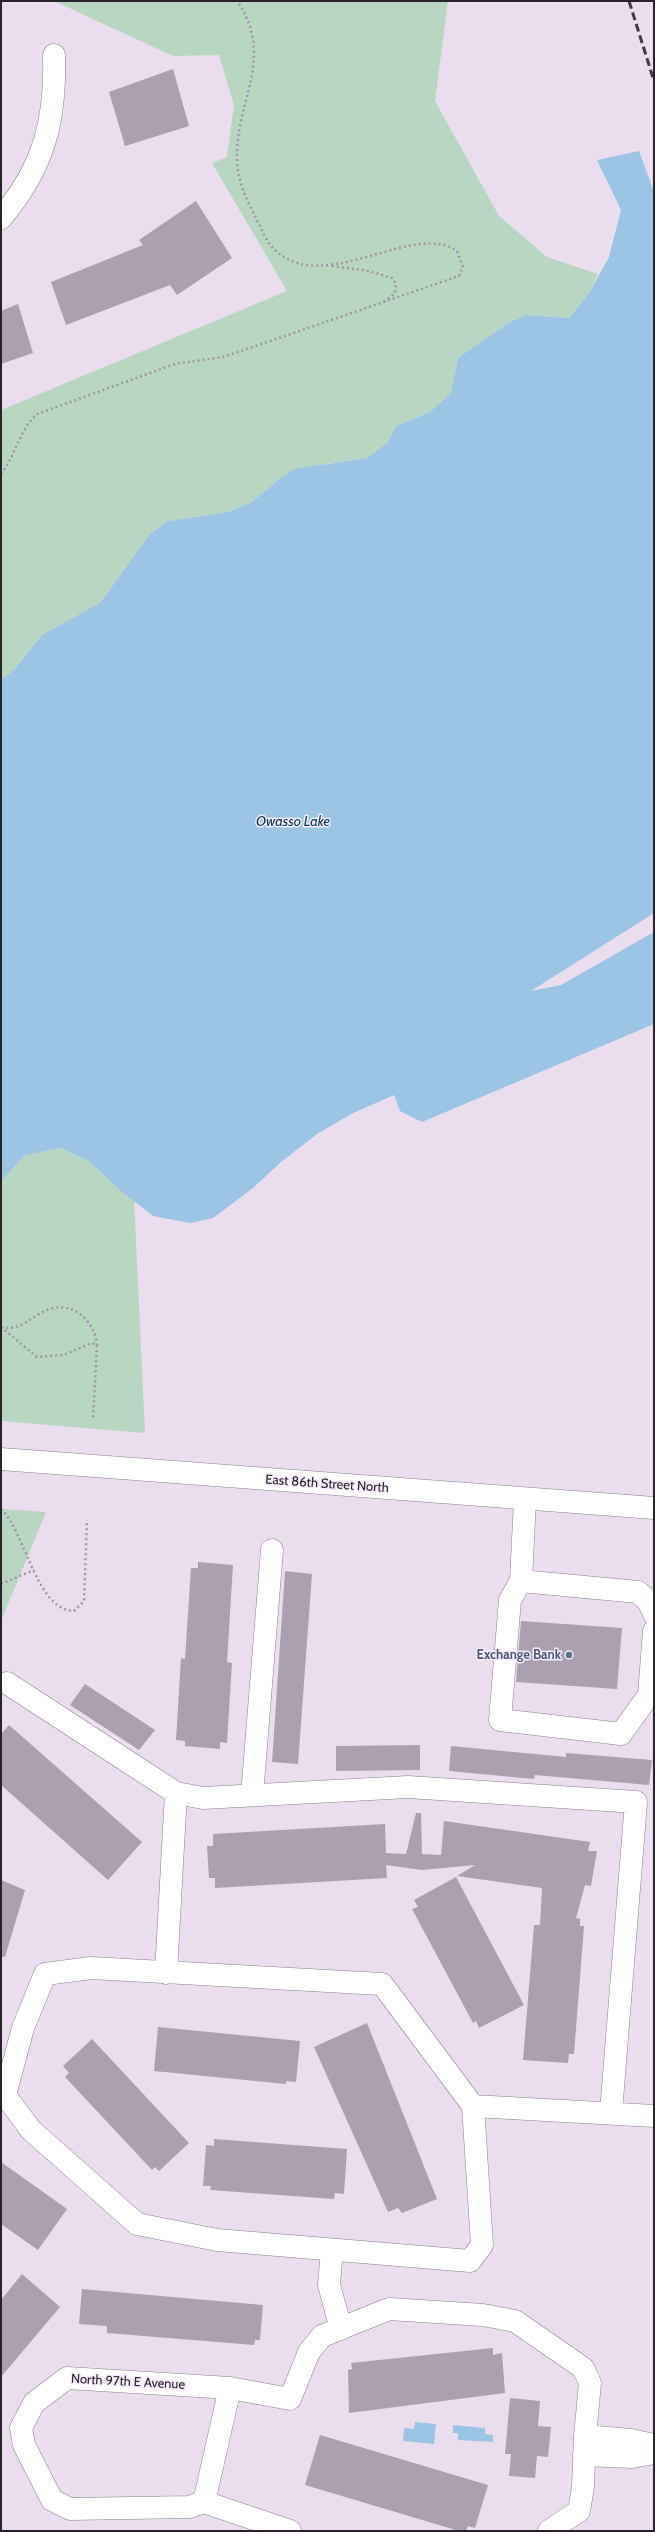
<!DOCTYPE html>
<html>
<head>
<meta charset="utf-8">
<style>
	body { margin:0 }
	#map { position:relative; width:655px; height:2532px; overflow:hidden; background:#eadeee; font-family:Cabin,sans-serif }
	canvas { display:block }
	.frame { position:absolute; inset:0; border:2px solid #272329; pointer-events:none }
</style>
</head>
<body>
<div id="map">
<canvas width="655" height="2532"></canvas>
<div class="frame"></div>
</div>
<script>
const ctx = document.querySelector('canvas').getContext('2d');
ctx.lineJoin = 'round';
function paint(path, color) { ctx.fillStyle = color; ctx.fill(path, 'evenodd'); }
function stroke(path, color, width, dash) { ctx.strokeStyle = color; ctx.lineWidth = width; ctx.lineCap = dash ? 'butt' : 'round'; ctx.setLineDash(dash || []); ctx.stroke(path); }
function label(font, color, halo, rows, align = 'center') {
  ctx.font = font + ' Cabin,sans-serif'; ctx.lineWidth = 3; ctx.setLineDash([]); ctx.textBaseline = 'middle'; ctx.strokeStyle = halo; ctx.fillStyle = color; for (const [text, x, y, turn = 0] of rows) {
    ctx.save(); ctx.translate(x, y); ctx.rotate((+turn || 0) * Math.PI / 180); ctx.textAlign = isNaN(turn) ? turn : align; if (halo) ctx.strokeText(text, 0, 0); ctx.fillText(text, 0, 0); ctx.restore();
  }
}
paint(new Path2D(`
	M54,1H448L435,101L499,216L547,257L598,274L589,293L569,318L527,315L508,323L458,358L451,393L430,412L396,426L387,443L367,458L325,464L278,480L252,502L228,512L168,521L149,535L101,602L42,635L14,670L1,679V410L287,291L212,163L227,157L234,105L219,55L173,56Z
	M61,1148L89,1161L121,1191L134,1199L145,1433L1,1421V1181L25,1155Z
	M1,1509L46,1512L1,1621Z`), '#b8d6c1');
paint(new Path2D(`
	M639,151L654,192V913L531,991L561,985L654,932V1024L422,1122L400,1111L394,1095L351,1114L317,1134L281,1162L253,1188L213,1218L190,1223L153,1216L121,1191L89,1161L61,1148L25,1155L1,1181V679L14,670L42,635L101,602L149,535L168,521L228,512L252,502L278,480L295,469L367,458L387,443L396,426L430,412L451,393L458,358L508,323L527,315L569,318L589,293L609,257L621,210L597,160Z
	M415,2422L436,2424L434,2444L403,2441L404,2428L414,2429Z
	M453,2425L485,2428V2434L493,2435V2442L458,2440V2433H453Z`), '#9bc4e5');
paint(new Path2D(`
	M173,69L189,126L125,146L109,92Z
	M196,201L232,258L177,295L170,285L66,325L51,282L143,245L139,240Z
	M18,304L33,353L1,364V311Z
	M198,1562L233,1565L227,1662L232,1663L227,1743L220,1742V1749L185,1746V1741L176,1740L181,1658L185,1659L191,1568H198Z
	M285,1571L312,1574L298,1764L272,1762Z
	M521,1621L622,1628L617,1689L516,1682Z
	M85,1684L155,1730L139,1750L70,1705Z
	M9,1725L142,1842L108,1880L1,1785V1734Z
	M420,1745V1770L336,1771V1746Z
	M451,1746L566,1757V1753L652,1760L649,1785L535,1775L534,1779L449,1771Z
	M416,1813H421L422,1854L441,1855L444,1821L590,1842L588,1851H597L591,1886L585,1885L576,1918L580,1919V1926H584L574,2054H569L568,2063L523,2060L534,1925H540L542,1888L457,1876L475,1865L422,1870L386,1865L387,1878L215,1888V1878H209L207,1846H213V1834L385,1824L386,1853L406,1854Z
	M456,1877L524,2005L479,2028L476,2021L473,2023L412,1909L418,1907L414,1900Z
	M1,1880L25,1890L5,1957H1Z
	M367,2023L437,2199L402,2213L398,2208L388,2212L314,2047Z
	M158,2027L300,2041L296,2082L286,2081V2084L154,2071Z
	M92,2039L189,2143L159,2171L155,2167L152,2170L65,2077L69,2073L63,2066Z
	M214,2139L347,2149L344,2194L335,2193L334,2199L210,2190L211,2186H203L206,2145L214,2146Z
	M1,2162L67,2209L38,2250L1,2224Z
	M22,2274L60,2307L1,2377V2300Z
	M82,2289L263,2305L260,2340H255L254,2345L107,2333V2326L79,2324Z
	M493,2348V2355L502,2353L505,2393L349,2413L348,2370L352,2369L351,2363Z
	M510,2398L540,2401L538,2426L551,2427L548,2457L537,2456L535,2478L509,2476L511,2454H505Z
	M320,2435L488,2485L475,2528L468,2526L466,2531H459L305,2485Z`), '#aba0af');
const minor = new Path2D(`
	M1,218C44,168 56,120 54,55
	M1,1459L654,1508
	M521,1581L525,1499
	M654,1614L648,1601L638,1592L521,1581L510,1600L500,1720L621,1734L649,1695L654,1631
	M7,1683L176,1793L203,1798L408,1787L636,1802L611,2112
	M252,1795L272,1550
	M91,1968L382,1984L473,2106L482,2245L470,2261L217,2240L137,2224L31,2130L5,2095L23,2028L45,1974Z
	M166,1973L176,1793
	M473,2106L654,2116
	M332,2250L329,2285L341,2329
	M585,2436L631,2440L654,2445
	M584,2455L632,2457L654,2453
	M204,2502L230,2388
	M290,2531L204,2502L189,2507L70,2509L52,2500L24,2445L21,2428L34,2403L67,2378L230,2388L290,2399L309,2352L322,2336L389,2309L483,2315L515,2321L583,2368L590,2383L585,2436L583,2487L579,2511L549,2531`);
stroke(minor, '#8a808e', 23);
stroke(new Path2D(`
	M332,266L369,271L392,278L396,284L395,293L383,303
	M1,474C16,455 19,430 37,414L175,364L223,357L253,347L459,276L463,267L457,251C414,220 324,297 275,250C267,243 263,232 258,222C248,203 237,181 237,159C235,103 276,57 237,1
	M1,1327L37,1357L63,1355L92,1343L97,1345L93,1420
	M1,1327C22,1332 31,1315 50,1309C75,1301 95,1323 97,1345
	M1,1509C26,1533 36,1610 74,1611L84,1601L87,1520
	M1,1584L34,1570`), '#a097a4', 2.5, [2, 3]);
stroke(minor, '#fff', 22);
stroke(new Path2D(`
	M629,1L654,81`), '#403b42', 3, [8, 4]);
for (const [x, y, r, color] of [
	[569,1655,4,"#5c6f8a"]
]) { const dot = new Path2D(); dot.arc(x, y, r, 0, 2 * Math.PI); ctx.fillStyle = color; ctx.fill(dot); stroke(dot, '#f7ebfb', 1.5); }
label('13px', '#272329', '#f7ebfb', [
	["East 86th Street North",327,1484,4],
	["North 97th E Avenue",128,2382,3]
]);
label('bold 13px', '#4e5e75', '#f7ebfb', [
	["Exchange Bank",561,1655]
], 'right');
label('italic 14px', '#023756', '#f7ebfb', [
	["Owasso Lake",293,822]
]);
</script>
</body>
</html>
